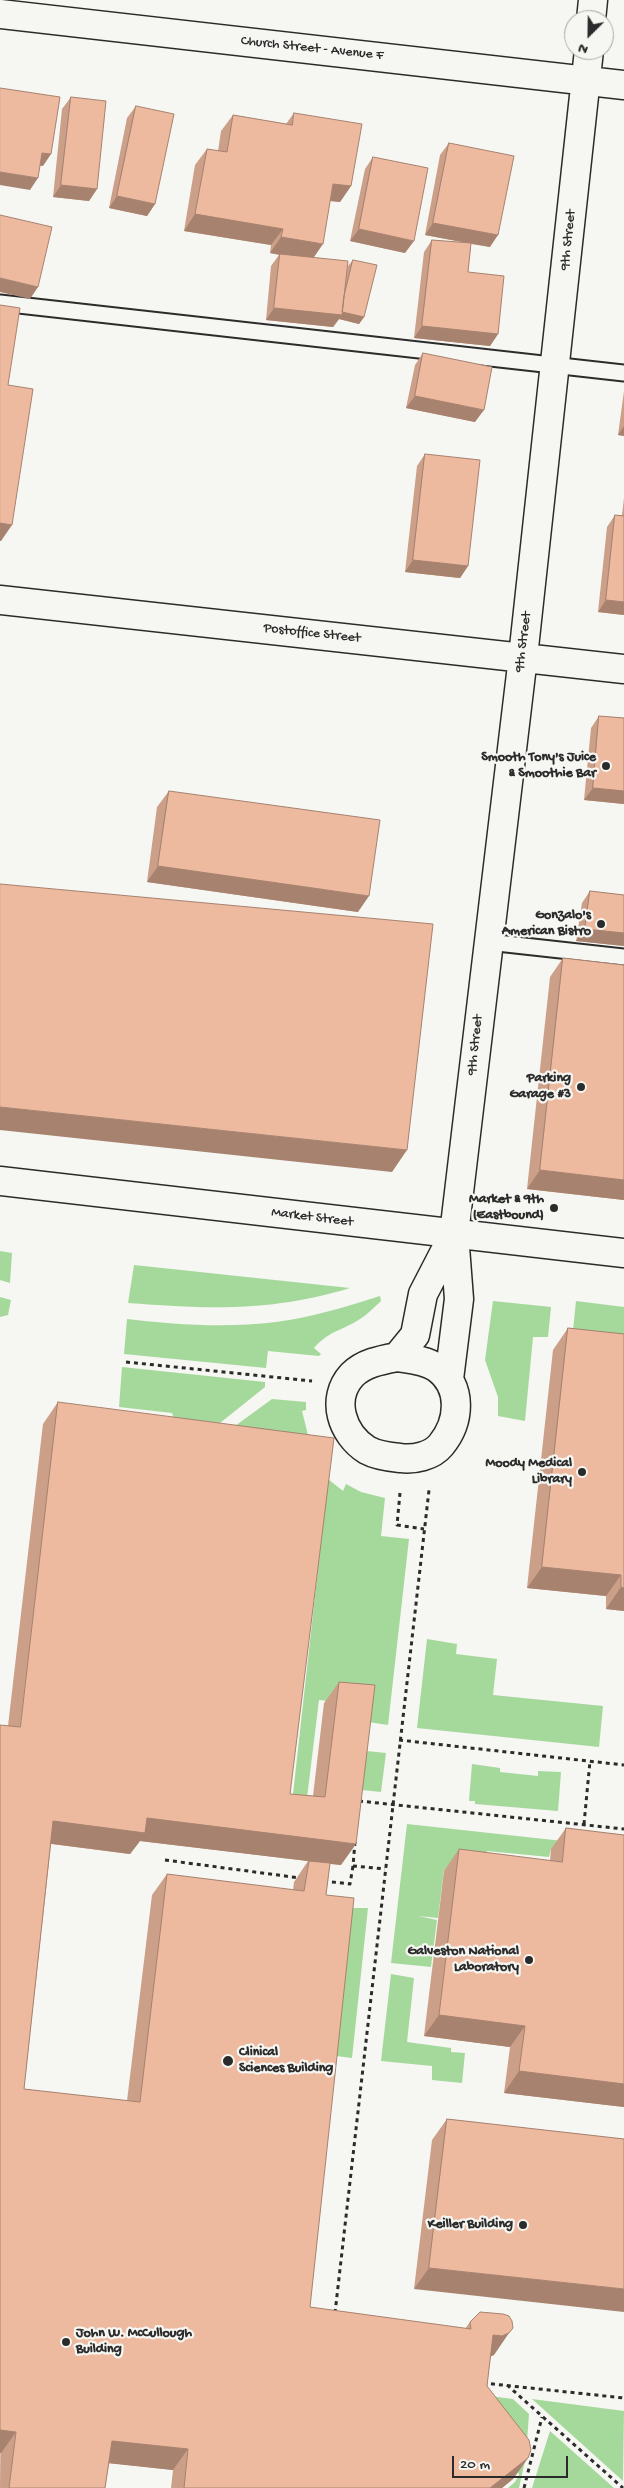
<!DOCTYPE html>
<html>
<head>
<meta charset="utf-8">
<style>
	body { margin:0 }
	#map { position:relative; width:624px; height:2488px; overflow:hidden; background:#f6f6f2; font-family:"Gochi Hand",sans-serif }
	canvas { display:block }
	.north { position:absolute; left:564px; top:10px; width:50px; height:50px; box-sizing:border-box; background:#f6f6f2; border:1px solid #a5a5a2; border-radius:50%; rotate:203deg; font-size:14px; font-weight:700; line-height:20px; text-align:center; color:#2b2b2b }
	.north::after { content:''; display:block; margin:auto; width:18px; height:22px; background:#2b2b2b; clip-path:polygon(50% 0,100% 100%,50% 72%,0 100%) }
	.scale { position:absolute; left:452px; top:2456px; width:116px; height:22px; box-sizing:border-box; border:2px solid #2b2b2b; border-top:0; padding-left:6px; font-size:15px; line-height:18px; white-space:nowrap; color:#2b2b2b; -webkit-text-stroke:4px #f6f6f2; paint-order:stroke }
</style>
</head>
<body>
<div id="map">
<canvas width="624" height="2488"></canvas>
<div class="north">N</div>
<div class="scale">20 m</div>
</div>
<script>
const ctx = document.querySelector('canvas').getContext('2d');
ctx.lineJoin = 'round';
function paint(path, color) { ctx.fillStyle = color; ctx.fill(path, 'evenodd'); }
function stroke(path, color, width, dash) { ctx.strokeStyle = color; ctx.lineWidth = width; ctx.lineCap = dash ? 'butt' : 'round'; ctx.setLineDash(dash || []); ctx.stroke(path); }
function label(font, color, halo, rows, align = 'center') {
  ctx.font = font + ' "Gochi Hand",sans-serif'; ctx.lineWidth = 4.5; ctx.setLineDash([]); ctx.textBaseline = 'middle'; ctx.strokeStyle = halo; ctx.fillStyle = color; for (const [text, x, y, turn = 0] of rows) {
    ctx.save(); ctx.translate(x, y); ctx.rotate((+turn || 0) * Math.PI / 180); ctx.textAlign = isNaN(turn) ? turn : align; if (halo) ctx.strokeText(text, 0, 0); ctx.fillText(text, 0, 0); ctx.restore();
  }
}
paint(new Path2D(`
	M0,1251L12,1253L10,1283L0,1280Z
	M134,1265L350,1288C270,1312 210,1309 128,1303Z
	M380,1296L381,1301C374,1307 368,1314 360,1319C342,1331 330,1330 314,1348L321,1354L319,1356L268,1351L266,1368L124,1354L127,1319C175,1325 228,1328 276,1322C312,1317 346,1307 380,1296Z
	M0,1297L11,1300L8,1315L0,1317Z
	M493,1301L551,1307L548,1337H533L525,1421L498,1416V1397L485,1360Z
	M576,1301L624,1307V1346L572,1340Z
	M122,1367L265,1382V1387L220,1423L174,1419L172,1413L119,1407Z
	M272,1399L306,1402V1410L302,1411L308,1435L235,1426Z
	M328,1479L343,1491L346,1484L361,1492L385,1498L381,1536L409,1539L388,1725L361,1721L362,1705L319,1700L305,1814L291,1812Z
	M427,1639L457,1644L456,1654L497,1659L493,1695L603,1706L599,1747L417,1728Z
	M357,1750L386,1753L381,1792L352,1789Z
	M472,1764L500,1768V1772L538,1776V1771L561,1772L558,1811L475,1804V1801H469Z
	M407,1824L563,1841L562,1850L551,1849L549,1857L487,1851L486,1860L463,1858V1850L461,1872L444,1870L438,1918L418,1916L437,1920L431,1967L391,1963Z
	M347,1908H368L352,2058L328,2055Z
	M391,1974L414,1978L407,2042L451,2048V2052L465,2053L462,2083L432,2080V2066L381,2061Z
	M474,2394L513,2399L529,2414L526,2456L519,2488H508L515,2482L519,2475L511,2449Z
	M532,2399L624,2411L623,2481Z
	M550,2431L614,2488H532Z`), '#a5d99c');
const lane = new Path2D(`
	M0,303L624,373
	M488,942L624,957`);
const street = new Path2D(`
	M0,14L624,85
	M591,20L593,0
	M0,600L624,669
	M397,1357C410,1359 426,1360 437,1368C463,1387 460,1422 441,1445C432,1456 414,1460 400,1458C389,1457 376,1455 367,1450C342,1434 330,1399 352,1375C364,1363 381,1360 397,1357Z
	M397,1357L415,1335L423,1294L454,1234
	M449,1379L459,1299L454,1234L523,657L589,50`);
const secondary = new Path2D(`
	M0,1181L624,1253`);
stroke(lane, '#2b2b2b', 19);
stroke(street, '#2b2b2b', 31);
stroke(secondary, '#2b2b2b', 31);
stroke(new Path2D(`
	M126,1362L312,1381
	M400,1493L397,1525L424,1529
	M399,1740L624,1765
	M359,1801L624,1829
	M584,1824L590,1761
	M355,1842L353,1866L385,1869
	M165,1860L300,1878
	M324,1881L350,1884L353,1866
	M335,2313L429,1490
	M483,2383L624,2398
	M507,2385L623,2488
	M524,2488L542,2417`), '#2b2b2b', 3, [4, 4]);
stroke(lane, '#f6f6f2', 15);
stroke(street, '#f6f6f2', 28);
stroke(secondary, '#f6f6f2', 28);
paint(new Path2D(`
	M71,97L97,189L89,201L53,197L62,109Z
	M136,106L155,204L147,216L109,208L127,118Z
	M294,113L351,186L340,202L330,201L313,258L346,275L348,266L353,260L364,317L359,324L339,319L333,327L266,320L271,266L279,255L270,253L271,245L184,231L195,165L207,149L218,151L221,131L233,115L286,124Z
	M449,143L490,247L471,244L468,272L498,334L490,346L414,338L424,252L432,240L466,243L425,235L440,155Z
	M373,157L405,253L350,241L365,169Z
	M423,353L475,422L406,408L415,365Z
	M624,391V436L618,435Z
	M425,454L468,566L460,578L405,572L417,466Z
	M624,498V615L598,612L607,527L615,515H622Z
	M599,716L624,718V804L584,800L591,728Z
	M169,791L358,912L147,882L157,807Z
	M590,891L624,895V946L576,941L582,903Z
	M563,958L624,1200L527,1189L550,977Z
	M568,1328L624,1334V1611L606,1609V1596L527,1588L553,1350Z
	M58,1402L290,1794L313,1796L324,1703L339,1682L341,1865L330,1864L326,1895L310,2307L465,2329L470,2322L494,2355L490,2356L487,2386L528,2458L513,2479L502,2488H171L173,2470L109,2463L105,2488H0L8,1726L43,1424ZM140,1841L308,1861L294,1882L293,1890L167,1874L152,1895L127,2101L24,2089L51,1844L130,1854Z
	M566,1828L624,1835V2107L504,2093L510,2047L424,2036L444,1871L459,1849L550,1861L551,1849Z
	M447,2119L624,2139L414,2289L432,2140Z`), '#cc9f89');
paint(new Path2D(`
	M42,153L51,154L43,166L33,165Z
	M0,172L38,178L30,190L0,185Z
	M333,184L351,186L340,202L322,200Z
	M61,185L97,189L89,201L53,197Z
	M117,196L155,204L147,216L109,208Z
	M195,214L283,229L271,245L184,231Z
	M433,223L498,235L490,247L425,235Z
	M359,229L414,241L405,253L350,241Z
	M281,237L323,244L312,260L270,253Z
	M0,278L38,287L30,299L0,292Z
	M274,308L340,311L364,317L359,324L339,319L333,327L266,320Z
	M422,326L498,334L490,346L414,338Z
	M415,396L484,410L475,422L406,408Z
	M624,426V436L618,435Z
	M0,523L12,525L1,541H0Z
	M413,560L468,566L460,578L405,572Z
	M606,600L624,602V615L598,612Z
	M593,788L624,791V804L584,800Z
	M158,866L369,896L358,912L147,882Z
	M585,929L624,933V946L576,941Z
	M0,1107L407,1150L392,1172L0,1130Z
	M540,1170L624,1180V1200L527,1189Z
	M542,1567L621,1575L606,1596L527,1588Z
	M621,1587L624,1588V1611L606,1609Z
	M147,1818L356,1844L341,1865L140,1841L130,1854L38,1842L53,1821Z
	M439,2015L525,2026L510,2047L424,2036Z
	M519,2071L624,2084V2107L504,2093Z
	M429,2268L624,2289V2312L414,2289Z
	M509,2333L494,2355L487,2358L493,2335Z
	M0,2430L16,2432L1,2453H0Z
	M112,2441L188,2449L173,2470L97,2462Z
	M528,2458L513,2479L502,2488H490Z`), '#a6826f');
const building = new Path2D(`
	M0,88L60,97L51,154L42,153L38,178L0,172Z
	M71,97L106,101L97,189L61,185Z
	M136,106L174,114L155,204L117,196Z
	M294,113L362,124L351,186L333,184L323,244L281,237L283,229L195,214L207,149L227,152L233,115L292,125Z
	M449,143L514,156L498,235L433,223Z
	M373,157L428,168L414,241L359,229Z
	M0,215L52,227L38,287L0,278Z
	M432,240L471,243L468,272L504,276L498,334L422,326Z
	M280,254L348,261L342,315L274,308Z
	M353,260L377,265L364,317L342,312L344,296Z
	M0,305L20,308L8,385L33,389L12,525L0,523Z
	M423,353L492,367L484,410L415,396Z
	M425,454L480,460L468,566L413,560Z
	M615,515L624,516V602L606,600Z
	M599,716L624,718V791L593,788Z
	M169,791L380,820L369,896L158,866Z
	M0,884L433,924L407,1150L0,1107Z
	M590,891L624,895V933L585,929Z
	M563,958L624,965V1180L540,1170Z
	M568,1328L624,1334V1588L621,1587V1575L542,1567Z
	M58,1402L334,1438L290,1794L325,1797L339,1682L375,1685L356,1844L147,1818L145,1833L53,1821L24,2089L140,2102L167,1874L304,1891L309,1861L330,1863L326,1895L354,1898L310,2307L471,2329L470,2322L480,2312L503,2314L509,2316L512,2321L513,2328L509,2333L502,2336L493,2335L487,2386L529,2440L531,2450L528,2458L490,2488H184L188,2449L112,2441L105,2488H9L16,2432L0,2430V1725L20,1727Z
	M566,1828L624,1835V2084L519,2071L525,2026L439,2015L459,1849L562,1862Z
	M447,2119L624,2139V2289L429,2268Z`);
paint(building, '#edb99f');
stroke(building, '#a6826f', 1);
for (const [x, y, r, color] of [
	[606,766,5,"#2b2b2b"],
	[601,924,5,"#2b2b2b"],
	[581,1087,5,"#2b2b2b"],
	[554,1208,5,"#2b2b2b"],
	[582,1472,5,"#2b2b2b"],
	[529,1960,5,"#2b2b2b"],
	[228,2061,6,"#2b2b2b"],
	[523,2225,5,"#2b2b2b"],
	[66,2342,5,"#2b2b2b"]
]) { const dot = new Path2D(); dot.arc(x, y, r, 0, 2 * Math.PI); ctx.fillStyle = color; ctx.fill(dot); stroke(dot, '#f6f6f2', 2); }
label('14px', '#2b2b2b', '#f6f6f2', [
	["Church Street - Avenue F",312,49,6],
	["9th Street",569,240,-84],
	["Postoffice Street",312,634,6],
	["9th Street",524,642,-83],
	["9th Street",476,1045,-84],
	["Market Street",312,1218,7]
]);
label('bold 14px', '#2b2b2b', '#f6f6f2', [
	["Smooth Tony's Juice",596,758],
	["& Smoothie Bar",596,774],
	["Gonzalo's",591,916],
	["American Bistro",591,932],
	["Parking",571,1079],
	["Garage #3",571,1095],
	["Market & 9th",544,1200],
	["(Eastbound)",544,1216],
	["Moody Medical",572,1464],
	["Library",572,1480],
	["Galveston National",519,1952],
	["Laboratory",519,1968],
	["Clinical",239,2053,"left"],
	["Sciences Building",239,2069,"left"],
	["Keiller Building",513,2225],
	["John W. McCullough",76,2334,"left"],
	["Building",76,2350,"left"]
], 'right');
</script>
</body>
</html>
